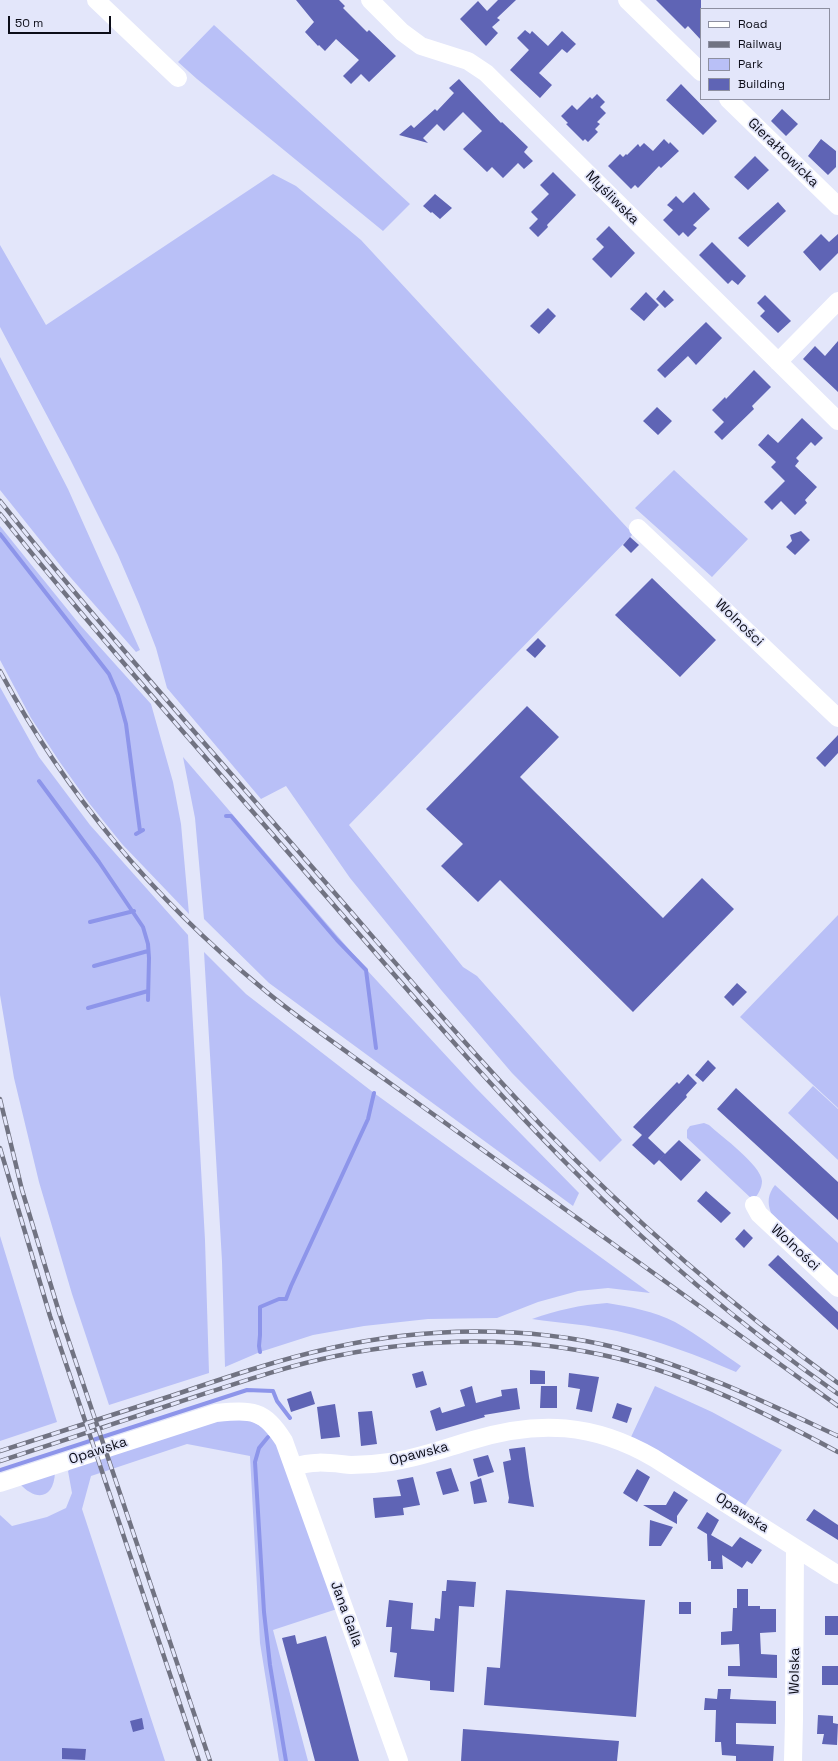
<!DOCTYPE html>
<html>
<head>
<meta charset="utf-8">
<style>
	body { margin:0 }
	#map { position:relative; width:838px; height:1761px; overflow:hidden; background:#e3e6fa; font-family:"Space Grotesk",sans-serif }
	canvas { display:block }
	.legend { position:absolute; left:700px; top:8px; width:130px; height:92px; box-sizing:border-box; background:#e3e6fa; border:1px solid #8d8fa0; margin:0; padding:5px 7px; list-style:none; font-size:12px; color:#0c0d18 }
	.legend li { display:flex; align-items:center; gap:8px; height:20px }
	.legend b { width:20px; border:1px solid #8d8fa0 }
	.scale { position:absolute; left:8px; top:16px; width:103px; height:18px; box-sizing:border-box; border:2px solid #0c0d18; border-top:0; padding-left:5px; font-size:12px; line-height:14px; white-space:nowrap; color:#0c0d18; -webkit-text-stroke:3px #e3e6fa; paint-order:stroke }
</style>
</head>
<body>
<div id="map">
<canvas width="838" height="1761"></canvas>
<ul class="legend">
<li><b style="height:5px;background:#fff"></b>Road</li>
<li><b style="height:5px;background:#717382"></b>Railway</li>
<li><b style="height:11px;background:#b9c0f7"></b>Park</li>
<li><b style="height:11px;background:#5f64b5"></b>Building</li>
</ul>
<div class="scale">50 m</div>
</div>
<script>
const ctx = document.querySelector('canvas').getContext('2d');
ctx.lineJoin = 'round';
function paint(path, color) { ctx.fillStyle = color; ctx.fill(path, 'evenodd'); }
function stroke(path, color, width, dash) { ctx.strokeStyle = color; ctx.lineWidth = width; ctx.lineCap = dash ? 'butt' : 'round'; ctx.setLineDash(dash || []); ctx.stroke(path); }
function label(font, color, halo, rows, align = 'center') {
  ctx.font = font + ' "Space Grotesk",sans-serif'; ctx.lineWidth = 3.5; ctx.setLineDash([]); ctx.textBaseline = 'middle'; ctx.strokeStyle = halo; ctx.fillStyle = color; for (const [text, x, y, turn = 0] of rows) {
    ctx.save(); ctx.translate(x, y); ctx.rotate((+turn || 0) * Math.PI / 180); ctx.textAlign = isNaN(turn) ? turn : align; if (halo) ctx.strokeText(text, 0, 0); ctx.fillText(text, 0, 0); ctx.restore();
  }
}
paint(new Path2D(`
	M214,25L410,204L383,231L197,79L178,62Z
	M273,174L296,186L361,240L633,534L349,825L463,967L477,976L622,1140L600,1162L512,1073L442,991L350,878L286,786L261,799L167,688L156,648L139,604L118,555L70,459L0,327V245L46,325Z
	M0,357L68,489L140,650L136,652L64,570L0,490Z
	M674,470L748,539L712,577L635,508Z
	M0,526L80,625L151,704L173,782L181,824L189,914L122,844L89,803L59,761L31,718L0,660Z
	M0,687L39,757L90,825L188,935L205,1240L209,1373L109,1405L72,1294L39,1182L14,1078L0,995Z
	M183,757L366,969L475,1087L579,1193L573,1206L269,983L204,919L195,818Z
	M838,915V1108L740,1017Z
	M204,952L246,994L374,1093L650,1293L608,1288L578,1291L538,1302L497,1318L428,1319L364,1326L313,1335L260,1352L225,1367L222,1261Z
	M813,1086L838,1109V1160L788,1113Z
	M704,1123L709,1125C721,1136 761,1165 762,1181C762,1188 758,1195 753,1200L687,1138V1130L690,1126Z
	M775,1185L838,1243V1280L771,1213C767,1202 768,1194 775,1185Z
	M0,1236L57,1422L0,1441Z
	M607,1303C630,1307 654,1311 675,1322C698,1335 719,1351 741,1366L736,1372C698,1356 658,1340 617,1331C589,1325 560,1323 532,1319C558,1310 579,1305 607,1303Z
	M655,1386L712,1412L782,1450L744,1507L631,1437Z
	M212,1419L249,1420L261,1426L280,1448L337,1609L273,1630L308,1761H279L260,1643L250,1456L187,1444L91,1476L82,1509L165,1761H0V1515L12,1526L47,1517L66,1508L72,1493L68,1471L75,1464Z
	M55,1472C54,1499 36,1502 19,1483Z`), '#b9c0f7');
stroke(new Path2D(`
	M0,534L109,674L118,695L126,724L140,831
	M39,781L99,862L143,927L148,944L149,958L148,1000
	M226,816H231L337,940L366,970L376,1048
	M136,834L143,830
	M90,922L134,911
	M94,966L148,951
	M88,1008L148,991
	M260,1352L259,1346L260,1335V1307L279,1299H286L291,1286L368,1119L374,1093
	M268,1437L259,1448L255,1462L264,1612L270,1665L286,1761
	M0,1470L247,1390L273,1391L277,1401L290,1418`), '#8d95ea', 4);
paint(new Path2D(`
	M296,0H339L345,6L343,8L367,32L369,30L396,56L369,82L361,74L351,84L343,76L359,60L336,39L325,51L319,45L318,46L305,32L314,22Z
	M498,0H516L497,18L500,20L492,27L498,33L486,46L460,19L478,1L487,11Z
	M656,0H701V40L688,26L685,29Z
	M525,30L530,34L532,31L548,46L562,31L576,44L567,53L562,49L539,73L552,85L540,98L510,70L529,50L517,38Z
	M459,79L501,123L502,122L528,147L524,152L533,161L524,169L518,163L503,178L492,167L487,172L463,149L482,131L463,112L444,131L437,124L423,138L428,143L399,135L411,125L414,128L435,109L437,111L454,93L449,88Z
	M681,84L717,121L703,135L666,100Z
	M597,94L605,102L600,107L606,113L597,122L600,124L595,129L598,132L588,142L585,139L583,141L566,124L568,123L561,116L572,105L577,110L590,97L592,99Z
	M782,109L798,124L786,136L771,121Z
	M664,139L669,144L670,142L679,151L661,168L659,166L638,188L635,185L631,189L608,166L620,154L623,157L626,154L627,155L638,144L640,147L644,143L653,151Z
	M821,139L836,151V167L828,175L808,156Z
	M755,156L769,170L748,190L734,177Z
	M553,172L576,195L547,225L548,227L538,237L529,228L538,219L531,212L549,194L540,185Z
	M694,192L710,209L693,225L697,228L688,237L683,232L679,236L663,220L673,210L667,205L676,196L683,203Z
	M435,194L452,208L440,219L432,212L431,213L423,206Z
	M778,202L786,211L748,247L738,238Z
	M609,226L635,253L611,278L592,259L604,247L596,239Z
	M821,234L829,242L838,234V253L820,271L803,252Z
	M712,242L746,276L738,285L732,280L728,284L699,255Z
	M664,290L674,300L665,308L656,299Z
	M646,292L659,305L644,321L630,309Z
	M765,295L791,321L778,333L760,316L765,311L757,303Z
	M548,308L556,316L539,334L530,326Z
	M706,322L722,338L696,365L688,356L665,378L657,370Z
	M838,341V392L803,359L815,346L825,356Z
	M754,370L771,387L752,406L754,409L722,440L714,432L724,422L712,410L725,397L726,399Z
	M657,407L672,421L658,435L643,421Z
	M802,418L823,438L815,446L811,442L796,458L799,461L795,466L817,487L805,500L807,503L795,515L781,501L772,510L764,502L785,481L771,467L776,462L758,445L768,434L778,443Z
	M801,531L810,540L795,555L786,547L792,541L790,535Z
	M630,537L639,545L631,553L623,545Z
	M652,578L716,640L680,677L615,615Z
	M538,638L546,646L535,658L526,650Z
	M527,706L559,737L520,777L537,794L663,918L702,878L734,909L633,1012L500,880L478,902L441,866L463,844L426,809Z
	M838,735V753L825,767L816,758Z
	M737,983L747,992L733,1006L724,997Z
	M708,1060L716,1068L703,1082L695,1075Z
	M688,1074L697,1083L686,1095L687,1097L648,1138L665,1154L654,1165L632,1145L642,1135L633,1127L677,1082L679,1084Z
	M736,1088L838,1182V1220L717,1109Z
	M679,1140L701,1160L681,1181L659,1160Z
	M706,1191L731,1213L721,1223L697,1201Z
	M744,1229L753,1238L744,1248L735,1239Z
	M778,1255L838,1312V1330L768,1265Z
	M530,1370L545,1371V1384H530Z
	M423,1371L427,1385L416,1388L412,1374Z
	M569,1373L599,1377L592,1412L576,1409L580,1389L568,1387Z
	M472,1386L476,1403L502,1396L501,1390L517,1388L520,1409L484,1415L485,1417L436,1431L430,1411L440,1407L442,1413L465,1406L460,1390Z
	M541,1386H557V1408H540Z
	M311,1391L315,1404L291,1412L287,1399Z
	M617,1403L632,1408L627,1423L612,1418Z
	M335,1404L340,1437L321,1439L317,1407Z
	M372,1411L377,1444L361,1446L358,1412Z
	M525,1447L529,1477L534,1507L508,1503L509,1498L503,1462L511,1460L509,1449Z
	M488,1455L494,1472L478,1477L473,1459Z
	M451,1468L459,1491L443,1495L436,1472Z
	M637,1469L650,1477L637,1502L623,1493Z
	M413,1477L420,1505L403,1508L404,1515L375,1518L373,1498L401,1496L397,1480Z
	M481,1478L487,1502L474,1504L470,1482Z
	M674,1491L688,1500L677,1516V1524L643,1505H666Z
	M814,1509L838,1525V1540L806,1520Z
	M707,1512L719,1520L711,1535L732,1547L740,1537L762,1550L752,1564L747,1561L742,1568L722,1555L723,1569H711V1561H708L707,1534L697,1528Z
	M650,1520L673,1527L661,1546H649Z
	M447,1580L476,1582L474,1607L459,1606L454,1692L430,1690V1681L394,1677L397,1653L390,1652L392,1627H386L389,1600L413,1603L411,1629L434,1631L435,1618L440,1619L442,1591H446Z
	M737,1589H748V1606H760V1609H776V1632L760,1633L761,1654L777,1655V1678L728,1676V1666H740L739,1644L721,1645V1632L732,1631L733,1608H737Z
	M506,1590L645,1600L636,1717L484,1705L487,1667L500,1668Z
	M679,1602H691V1614H679Z
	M825,1616H838V1635H825Z
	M295,1635L297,1644L326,1636L359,1761H315L282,1638Z
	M822,1666H838V1685H822Z
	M718,1689H731L730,1699L776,1701V1724L736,1723V1744L774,1746L773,1761H736V1756L722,1755L721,1742H715L716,1710H704L705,1698L717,1699Z
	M818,1715L833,1716V1723L838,1724L837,1745L822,1744L824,1734H817Z
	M142,1718L144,1729L133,1732L130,1721Z
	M463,1729L619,1741L617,1761H461Z
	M62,1748L86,1749L85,1760L62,1759Z`), '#5f64b5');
stroke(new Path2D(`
	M96,0L178,78
	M370,0L402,32L421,46L468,61L486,73L838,421
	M627,0L701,72
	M728,99L838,206
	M778,362L838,301
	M638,528L838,718
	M754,1205L759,1214L838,1288
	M294,1467C314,1460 330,1463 351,1465C364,1465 377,1464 390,1462C419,1458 445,1448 473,1440C538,1420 594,1423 654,1458L838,1575
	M0,1483L216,1413C252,1410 264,1409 284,1441L399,1761
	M793,1761L794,1719L795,1548`), '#fff', 18);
const rail = new Path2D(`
	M0,501C98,624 203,741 306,860C384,949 460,1040 542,1126C633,1220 732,1306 838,1383
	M0,514C98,637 203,754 306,873C393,973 479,1075 572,1169C653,1252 743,1327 838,1394
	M0,671C65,793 155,900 262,988C290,1012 321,1033 351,1055L838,1406
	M0,1099L22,1190L59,1312L210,1761
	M0,1148L50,1316L199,1761
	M0,1451C57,1433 114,1414 171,1396C224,1378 277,1360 331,1348C424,1327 525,1325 618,1348C695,1368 767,1403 838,1436
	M0,1461C59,1442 117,1423 176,1403C229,1386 282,1367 336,1356C429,1337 524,1336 616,1358C695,1377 767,1414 838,1452`);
stroke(rail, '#717382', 4.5);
stroke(rail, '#e3e6fa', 3, [9]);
label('14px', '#0c0d18', '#e3e6fa', [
	["Gierałtowicka",783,153,44],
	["Myśliwska",612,198,45],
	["Wolności",739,623,44],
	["Wolności",795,1248,43],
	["Opawska",98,1451,-18],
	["Opawska",419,1454,-14],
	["Opawska",742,1513,33],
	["Jana Galla",346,1614,70],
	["Wolska",795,1671,-89]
]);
</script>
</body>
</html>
